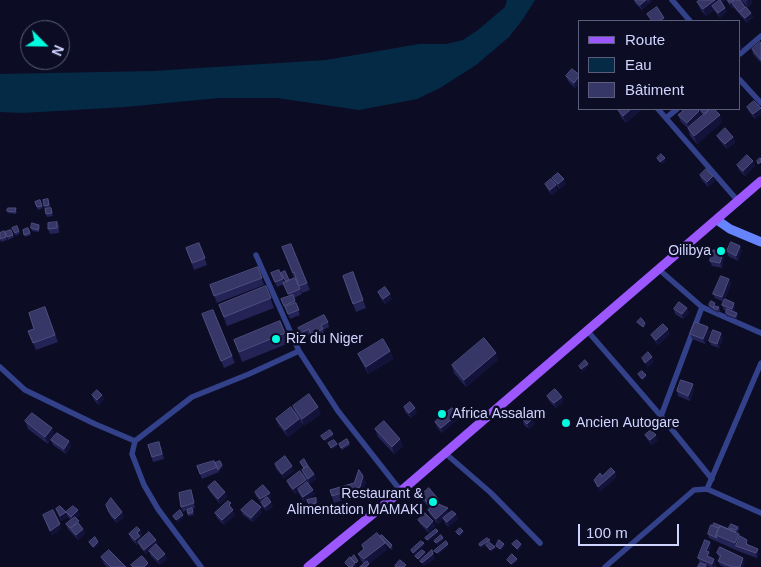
<!DOCTYPE html>
<html>
<head>
<meta charset="utf-8">
<style>
	body { margin:0 }
	#map { position:relative; width:761px; height:567px; overflow:hidden; background:#0c0d25; font-family:Helvetica,sans-serif }
	canvas { display:block }
	.legend { position:absolute; left:578px; top:20px; width:162px; height:90px; box-sizing:border-box; background:#0c0d25; border:1px solid #5a5d7c; margin:0; padding:6px 9px; list-style:none; font-size:15px; color:#d0d5ff }
	.legend li { display:flex; align-items:center; gap:10px; height:25px }
	.legend b { width:25px; border:1px solid #5a5d7c }
	.north { position:absolute; left:20px; top:20px; width:50px; height:50px; box-sizing:border-box; background:#0c0d25; border:1px solid #5a5d7c; border-radius:50%; rotate:113deg; font-size:14px; font-weight:700; line-height:20px; text-align:center; color:#d0d5ff }
	.north::after { content:''; display:block; margin:auto; width:18px; height:22px; background:#00fbde; clip-path:polygon(50% 0,100% 100%,50% 72%,0 100%) }
	.scale { position:absolute; left:578px; top:524px; width:101px; height:22px; box-sizing:border-box; border:2px solid #d0d5ff; border-top:0; padding-left:6px; font-size:15px; line-height:18px; white-space:nowrap; color:#d0d5ff; -webkit-text-stroke:4px #0c0d25; paint-order:stroke }
</style>
</head>
<body>
<div id="map">
<canvas width="761" height="567"></canvas>
<ul class="legend">
<li><b style="height:6px;background:#9c57ff"></b>Route</li>
<li><b style="height:14px;background:#042a46"></b>Eau</li>
<li><b style="height:14px;background:#363667"></b>Bâtiment</li>
</ul>
<div class="north">N</div>
<div class="scale">100 m</div>
</div>
<script>
const ctx = document.querySelector('canvas').getContext('2d');
ctx.lineJoin = 'round';
function paint(path, color) { ctx.fillStyle = color; ctx.fill(path, 'evenodd'); }
function stroke(path, color, width, dash) { ctx.strokeStyle = color; ctx.lineWidth = width; ctx.lineCap = dash ? 'butt' : 'round'; ctx.setLineDash(dash || []); ctx.stroke(path); }
function label(font, color, halo, rows, align = 'center') {
  ctx.font = font + ' Helvetica,sans-serif'; ctx.lineWidth = 5; ctx.setLineDash([]); ctx.textBaseline = 'middle'; ctx.strokeStyle = halo; ctx.fillStyle = color; for (const [text, x, y, turn = 0] of rows) {
    ctx.save(); ctx.translate(x, y); ctx.rotate((+turn || 0) * Math.PI / 180); ctx.textAlign = isNaN(turn) ? turn : align; if (halo) ctx.strokeText(text, 0, 0); ctx.fillText(text, 0, 0); ctx.restore();
  }
}
paint(new Path2D(`
	M507,0H535L523,19L509,37L476,65L440,88L417,99L359,110L277,98H219L125,107L22,113L0,112V74L153,71L326,60L419,44H446L463,40L478,30L505,7Z`), '#042a46');
stroke(new Path2D(`
	M672,0L690,21
	M740,54L761,36
	M740,80L761,103
	M658,109L738,201
	M666,118L677,109
	M256,255L299,351L338,411L404,495
	M663,273L702,307L761,333
	M591,335L661,416L712,479
	M0,367L25,390L95,424L135,441L192,397L249,374L299,351
	M661,416L702,307
	M135,441L132,454L144,485L158,509L201,567
	M445,453L491,493L540,543
	M707,489L761,363
	M605,567L694,490L707,489L761,513`), '#324189', 5.5);
stroke(new Path2D(`
	M717,220L730,229L761,242`), '#6784ff', 9);
stroke(new Path2D(`
	M308,567L401,491L761,181`), '#9c57ff', 9);
paint(new Path2D(`
	M634,0H652V1L649,4L647,2L648,4L642,10L635,3Z
	M700,0H740L746,8L751,13L753,17L747,23L734,8L733,7L732,8L726,0L722,3L725,8L727,12L720,18L714,10L706,16L700,9L697,2Z
	M741,0H751L752,3L748,7Z
	M761,43V63L753,54L752,49Z
	M580,75V83L575,88L568,81L566,76Z
	M747,107L761,108V114L755,119L749,112Z
	M619,109H642L626,123L621,117L618,110Z
	M681,109L701,117L703,115L701,113L699,109L722,122L697,144L690,136L688,128L681,122L678,115L682,111Z
	M717,136L733,137L735,142L727,149L719,140Z
	M753,161L755,166L745,176L739,170L737,165Z
	M700,175L715,181L708,187L701,179Z
	M552,178L566,184L560,189L554,183Z
	M545,184L558,190L552,195L547,189Z
	M40,200L43,208L38,210L35,202Z
	M49,201L50,207L45,209L44,206Z
	M51,208L53,216L47,217L46,214Z
	M7,211H17L16,214L8,213Z
	M57,222L59,226V233L50,234L48,229Z
	M39,225L40,227L39,232L32,231L31,228Z
	M28,228L31,235L25,237L23,230Z
	M11,230L14,237L8,240L5,232Z
	M4,231L7,240L1,242L0,239Z
	M13,231H19L20,233L16,236Z
	M199,243L207,265L194,270L186,248Z
	M740,246L742,251L738,261L728,256L727,251Z
	M282,247L307,283L310,290L302,293L296,280L302,294L294,298L300,315L290,319L281,299L289,296L284,284L277,287L271,273L279,270L284,282L294,278Z
	M724,257L722,268L712,266L710,261Z
	M258,267L264,285L217,303L210,285Z
	M353,272L366,308L356,312L343,276Z
	M729,279L731,284L725,299L734,303L735,308L734,312L738,315L736,319L726,316V311L724,310L722,305L724,302L715,298L713,294Z
	M266,286L274,308L227,326L219,305Z
	M378,292L392,299L385,304L380,297Z
	M709,305L715,306L719,307L720,310L718,313L709,308Z
	M45,307L58,342L36,350L28,331L34,329Z
	M687,308L689,313L683,319L675,314L674,309Z
	M280,321L289,343L242,362L234,340Z
	M205,322L232,356L235,363L224,368Z
	M328,322L329,327L323,330L325,334L313,340L311,334L303,338L298,328Z
	M708,327L710,332L705,344L692,339L690,334Z
	M670,334L658,345L653,339L651,335Z
	M723,338L719,348L711,345L709,341Z
	M390,351L393,359L368,374L361,361L358,354Z
	M498,360L466,387L454,373L452,365Z
	M694,389L690,401L678,396L677,391Z
	M92,395H102L104,399L99,405L94,400Z
	M547,396L562,397L563,402L556,408L549,401Z
	M293,406L321,414L304,426L300,420L302,426L288,437L279,426L276,419L295,413Z
	M404,407L417,413L411,418L405,412Z
	M459,418L442,433L437,427L435,422Z
	M523,420L535,423L529,429L524,425Z
	M25,421L55,435L48,444L28,429Z
	M375,429L400,439L403,446L394,454L378,437Z
	M645,435L658,440L652,445L647,439Z
	M51,440L71,446L66,454L53,445Z
	M349,443L350,445L342,450L340,447Z
	M148,445L161,447L164,459L153,462Z
	M300,462L314,474L316,479L309,484L303,475L302,470L304,469Z
	M215,463L223,467L219,472L202,479L197,466Z
	M275,464L294,471L284,478L276,469Z
	M363,476L366,483L362,494L334,503L330,490L354,483Z
	M287,481L307,482L315,494L307,500L316,498L317,505L310,508L307,500L304,502L298,492L295,494L289,486Z
	M208,487L225,492L227,497L220,504L210,492Z
	M191,490L195,508L192,509L194,515L188,516L187,510L183,512L181,507Z
	M255,492L271,497L269,499L273,507L267,511L262,507L261,502L256,496Z
	M421,495L438,499L440,503L439,504L449,513L456,514L458,519L448,527L445,523L443,519L438,524L430,515L428,510L430,508L422,500Z
	M106,505L122,512L124,517L117,523L111,517Z
	M233,508L232,509L235,515L224,525L217,518L215,513Z
	M56,509L80,515L76,518L83,529L85,533L78,540L68,529L66,524L71,520L68,517L61,521Z
	M241,510L262,512L253,522L243,515Z
	M418,520L433,521L435,526L429,533L420,524Z
	M738,527L739,529L737,533L749,545L759,554L757,558L738,551L709,538L708,534L730,530L729,528Z
	M140,530L142,535L140,537L141,539L156,540L157,544V545L167,559L160,565L151,556L149,551L146,554L140,547L139,543L137,545L131,539L129,534Z
	M380,537L393,548L391,550L385,543L387,550L364,564L361,561L358,554Z
	M710,542L711,547L709,553L711,557L716,563L715,566L718,567H710L706,565L707,567H698L700,563L698,558Z
	M717,553L745,562L743,567H724L720,565L718,561L719,558Z
	M101,557L126,567H107L104,564Z`), '#232355');
paint(new Path2D(`
	M647,0L648,4L642,10L640,5Z
	M650,0H652V1L649,4L648,2Z
	M715,0H726L715,9L712,6L714,10L706,16L703,9Z
	M734,0H739L732,3L733,7L732,8L730,3Z
	M748,0H751L752,3L748,7L746,2Z
	M725,8L727,12L720,18L718,13Z
	M751,13L753,17L747,23L745,18Z
	M741,44L742,49L740,51V45Z
	M580,76V83L575,88L574,83Z
	M761,108V114L755,119L753,114Z
	M631,109H642L626,123L623,116Z
	M699,111L702,118L690,130L687,123Z
	M720,115L722,122L697,144L694,136Z
	M733,137L735,142L727,149L725,144Z
	M665,158L666,161L661,165L660,162Z
	M753,161L755,166L745,176L743,171Z
	M713,176L715,181L708,187L707,182Z
	M564,179L566,184L560,189L558,184Z
	M556,185L558,190L552,195L550,190Z
	M740,246L742,251L738,261L736,256Z
	M723,252L724,257L722,268L720,263Z
	M729,279L731,284L724,302L722,297Z
	M390,294L392,299L385,304L383,299Z
	M734,303L735,308L734,314L732,309Z
	M687,308L689,313L683,319L682,314Z
	M645,323L646,325L643,329V327Z
	M708,327L710,332L705,344L703,339Z
	M668,329L670,334L658,345L656,340Z
	M721,333L723,338L719,348L717,344Z
	M390,351L393,359L368,374L366,367Z
	M496,353L498,360L466,387L464,380Z
	M652,357L654,362L647,368L645,363Z
	M588,364L589,366L582,372L581,369Z
	M646,375L647,377L643,381L642,379Z
	M693,384L694,389L690,401L688,396Z
	M102,395L104,399L99,405L97,400Z
	M562,397L563,402L556,408L554,403Z
	M318,407L321,414L304,426L302,419Z
	M415,408L417,413L411,418L409,413Z
	M458,414L459,418L442,433L441,428Z
	M533,418L535,423L529,429L527,424Z
	M299,419L302,426L288,437L285,430Z
	M52,428L55,435L48,444L45,437Z
	M333,434L334,437L325,442L324,440Z
	M656,435L658,440L652,445L650,440Z
	M400,439L403,446L394,454L392,447Z
	M69,441L71,446L66,454L64,449Z
	M337,444V447L332,450L331,448Z
	M222,465L223,467L219,472L218,470Z
	M292,466L294,471L284,478L282,474Z
	M615,472L617,477L600,492L598,487Z
	M314,474L316,479L309,484L308,479Z
	M363,476L366,483L362,494L360,487Z
	M306,480L308,485L298,489V492L295,494L293,489Z
	M313,490L315,494L304,502L303,497Z
	M225,492L227,497L220,504L218,499Z
	M270,493L271,497L262,503L260,499Z
	M438,499L440,503L431,510L430,506Z
	M271,502L273,507L267,511L265,507Z
	M261,507L262,512L253,522L251,518Z
	M448,508L449,513L438,524L436,519Z
	M78,510L80,515L73,522L71,517Z
	M233,510L235,515L224,525L222,520Z
	M66,512L68,517L61,521L60,516Z
	M122,512L124,517L117,523L115,519Z
	M456,514L458,519L448,527L447,522Z
	M183,515L184,518L177,523L176,520Z
	M433,521L435,526L429,533L427,528Z
	M60,524L61,529L52,536L50,531Z
	M83,529L85,533L78,540L76,535Z
	M140,530L142,535L140,537L141,541L137,545L135,540L137,533Z
	M438,531L439,534L428,542L427,540Z
	M463,531L464,533L460,537L459,535Z
	M739,534L741,535L742,537L736,546L738,551L735,543Z
	M443,538L444,540L437,546L436,543Z
	M156,540L157,544L146,554L144,550Z
	M490,540V543L481,549L480,546Z
	M98,542L99,544L94,549L93,547Z
	M710,542L711,547L709,553L711,557L709,561L706,551Z
	M385,543L387,550L367,566L364,559Z
	M424,543L425,545L414,555L413,553Z
	M448,544L449,546L438,555L437,553Z
	M504,544L505,546L501,551L500,549Z
	M521,544L522,547L517,552V549Z
	M495,547L496,549L491,552L490,550Z
	M758,549L759,554L757,558L756,553Z
	M425,552L426,555L419,561L418,559Z
	M165,554L167,559L160,565L158,560Z
	M433,554L435,559L423,567L422,563Z
	M743,558L745,562L743,567H740Z
	M517,559L518,561L512,566L511,564Z
	M714,559L716,563L714,567H713L712,564Z
	M148,563L150,567H144Z
	M355,563L357,567H352Z`), '#12123a');
const building = new Path2D(`
	M635,0H646L640,5Z
	M700,0H715L703,9L697,2Z
	M720,0L725,8L718,13L712,6Z
	M728,0H734L730,3Z
	M736,0H740L745,7L739,12L732,3Z
	M657,7L664,18L659,21H652L647,14Z
	M746,7L751,13L745,18L740,13Z
	M760,42L761,43V60L752,49Z
	M572,69L580,75L574,83L566,76Z
	M754,101L761,108L753,114L747,107Z
	M619,109H631L623,116L618,110Z
	M682,109H697L699,111L687,123L678,115L683,111Z
	M700,109H710L705,114Z
	M710,109H714L720,115L694,136L688,128Z
	M725,128L733,137L725,144L717,136Z
	M661,154L665,158L660,162L657,158Z
	M747,155L753,161L743,171L737,165Z
	M760,158L761,159V162L758,164L757,161Z
	M706,169L713,176L707,182L700,175Z
	M558,173L564,179L558,184L552,178Z
	M551,179L556,185L550,190L545,184Z
	M48,199L49,205L44,206L43,200Z
	M40,200L42,206L37,207L35,202Z
	M8,208H16L15,212L7,211Z
	M51,208L52,213L46,214L45,209Z
	M57,222V228L48,229V223Z
	M32,223L39,225L38,230L31,228Z
	M17,226L19,231L15,233L12,228Z
	M28,228L30,233L24,235L23,230Z
	M11,230L13,235L7,237L5,232Z
	M4,231L6,237L0,239V233Z
	M731,242L740,246L736,256L727,251Z
	M199,243L205,258L192,263L186,248Z
	M291,244L307,283L299,286L294,272L293,273L282,247Z
	M713,250L723,252L720,263L710,261Z
	M258,267L262,278L214,296L210,285Z
	M279,270L283,279L275,282L271,273Z
	M285,271L289,280L286,282L281,273Z
	M353,272L363,300L353,304L343,276Z
	M721,276L729,279L722,297L713,294Z
	M295,278L300,289L288,294L283,283Z
	M266,286L271,298L224,317L219,305Z
	M385,287L390,294L383,299L378,292Z
	M293,295L295,301L284,306L281,299Z
	M725,299L734,303L732,309L722,305Z
	M711,301L715,303L713,308L715,306L719,307L717,310L713,308L709,305Z
	M679,302L687,308L682,314L674,309Z
	M296,303L299,310L288,314L285,307Z
	M45,307L55,335L33,343L28,331L34,329L29,313Z
	M727,309L737,313L735,317L726,313Z
	M213,310L232,356L221,361L202,314Z
	M324,315L328,322L321,325L323,329L311,335L309,329L301,333L298,328Z
	M641,318L645,323L643,327L637,322Z
	M280,321L285,333L239,352L234,340Z
	M695,322L708,327L703,339L690,334Z
	M663,324L668,329L656,340L651,335Z
	M713,330L721,333L717,344L709,341Z
	M484,338L496,353L464,380L452,365Z
	M383,339L390,351L366,367L358,354Z
	M648,352L652,357L645,363L642,358Z
	M585,360L588,364L581,369L579,366Z
	M642,371L646,375L642,379L638,374Z
	M681,380L693,384L688,396L677,391Z
	M555,389L562,397L554,403L547,396Z
	M97,390L102,395L97,400L92,395Z
	M309,394L318,407L302,419L293,406Z
	M410,402L415,408L409,413L404,407Z
	M291,407L299,419L285,430L276,419Z
	M452,408L458,414L441,428L435,422Z
	M32,413L52,428L45,437L25,421Z
	M529,414L533,418L527,424L523,420Z
	M384,421L400,439L392,447L375,429Z
	M330,430L333,434L324,440L321,436Z
	M651,430L656,435L650,440L645,435Z
	M57,433L69,441L64,449L51,440Z
	M347,439L349,443L341,448L339,444Z
	M334,440L337,444L331,448L328,443Z
	M159,442L162,454L152,457L148,445Z
	M285,456L292,466L282,474L275,464Z
	M304,459L308,466L304,468L300,462Z
	M214,461L217,467L200,474L197,466Z
	M220,461L222,465L218,470L215,463Z
	M308,466L314,474L308,479L302,470Z
	M611,468L615,472L598,487L594,480L600,473L602,476Z
	M359,470L363,476L360,487L332,496L330,490L354,483Z
	M300,471L306,480L293,489L287,481Z
	M215,481L225,492L218,499L208,487Z
	M307,482L313,490L303,497L298,489Z
	M263,485L270,493L260,499L255,492Z
	M429,488L438,499L430,506L421,495Z
	M191,490L194,503L181,507L179,493Z
	M267,497L271,502L265,507L261,502Z
	M111,498L122,512L115,519L109,512L106,505Z
	M316,498V503L309,505L307,500Z
	M252,500L261,507L251,518L241,510Z
	M228,501L231,503L229,505L233,510L222,520L215,513Z
	M436,503L448,508L436,519L428,510Z
	M60,506L66,512L60,516L56,509Z
	M73,506L78,510L71,517L66,512Z
	M192,508L193,512L188,514L187,510Z
	M53,510L60,524L50,531L43,515Z
	M180,510L183,515L176,520L173,516Z
	M452,511L456,514L447,522L443,518Z
	M425,513L433,521L427,528L418,520Z
	M75,517L79,521L70,528L66,524Z
	M78,523L83,529L76,535L71,529Z
	M714,523L736,532L720,526L719,528L713,526Z
	M731,524L738,527L736,530L729,528Z
	M711,525L719,528L716,535L717,538L708,534Z
	M720,526L739,534L735,543L716,535Z
	M137,527L140,530L137,533L140,536L135,540L129,534Z
	M460,528L463,531L459,535L456,532Z
	M436,529L438,531L427,540L425,538Z
	M149,532L156,540L144,550L138,542Z
	M377,533L385,543L364,559L358,554L364,549L362,545Z
	M382,535L392,545L390,548L380,536Z
	M441,535L443,538L436,543L434,541Z
	M740,536L747,540L746,544L758,549L756,553L736,546Z
	M95,537L98,542L93,547L89,542Z
	M487,538L490,540L480,546L479,544Z
	M499,540L504,544L500,549L496,546Z
	M517,540L521,544L517,549L512,544Z
	M705,540L710,542L706,551L709,552L707,556L714,559L712,564L698,558Z
	M421,541L424,543L413,553L411,550Z
	M446,541L448,544L437,553L434,551Z
	M489,542L495,547L490,550L486,545Z
	M156,544L165,554L158,560L149,551Z
	M720,547L743,558L740,567H732L718,561L721,556L717,553Z
	M109,550L126,567H111L101,557Z
	M422,550L425,552L418,559L415,556Z
	M432,550L433,554L422,563L420,561Z
	M512,554L517,559L511,564L507,560Z
	M354,555L358,561L356,563L351,559Z
	M142,556L148,563L144,567H133L131,565Z
	M350,557L355,563L352,567H349L345,563Z
	M400,560L406,565L404,567H396L395,566Z
	M367,561L369,564L366,567H360Z
	M700,563L706,565L705,567H698Z`);
paint(building, '#363667');
stroke(building, '#4e4f7f', 1);
for (const [x, y, r, color] of [
	[721,251,5,"#00fbde"],
	[276,339,5,"#00fbde"],
	[442,414,5,"#00fbde"],
	[566,423,5,"#00fbde"],
	[433,502,5,"#00fbde"]
]) { const dot = new Path2D(); dot.arc(x, y, r, 0, 2 * Math.PI); ctx.fillStyle = color; ctx.fill(dot); stroke(dot, '#0c0d25', 2); }
label('14px', '#d0d5ff', '#0c0d25', [
	["Oilibya",711,251,"right"],
	["Riz du Niger",286,339],
	["Africa Assalam",452,414],
	["Ancien Autogare",576,423],
	["Restaurant &",423,494,"right"],
	["Alimentation MAMAKI",423,510,"right"]
], 'left');
</script>
</body>
</html>
